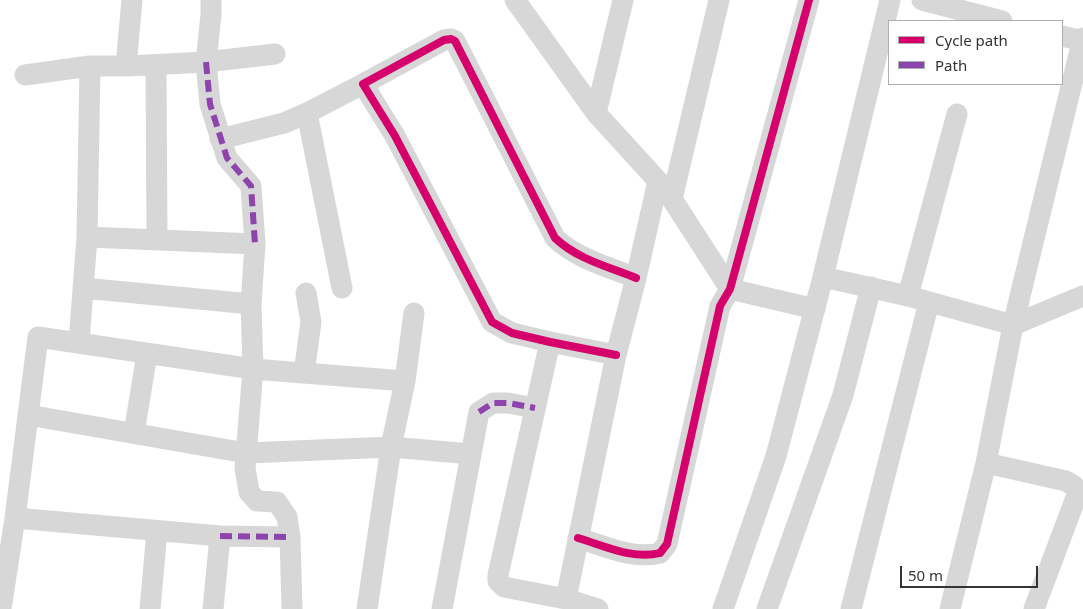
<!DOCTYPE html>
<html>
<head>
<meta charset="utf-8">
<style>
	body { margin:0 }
	#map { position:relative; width:1083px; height:609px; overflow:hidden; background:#fff; font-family:"Noto Sans",sans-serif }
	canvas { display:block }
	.legend { position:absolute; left:888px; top:20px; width:175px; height:65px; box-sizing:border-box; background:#fff; border:1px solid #adadad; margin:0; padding:6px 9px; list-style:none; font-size:15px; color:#333 }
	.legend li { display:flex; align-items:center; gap:10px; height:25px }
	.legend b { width:25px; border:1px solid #adadad }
	.scale { position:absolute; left:900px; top:566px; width:138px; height:22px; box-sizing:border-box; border:2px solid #333; border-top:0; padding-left:6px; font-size:15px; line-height:18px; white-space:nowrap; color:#333; -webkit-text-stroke:4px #fff; paint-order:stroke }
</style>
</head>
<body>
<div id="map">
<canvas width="1083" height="609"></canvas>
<ul class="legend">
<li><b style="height:6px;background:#d6006c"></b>Cycle path</li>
<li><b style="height:6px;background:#8e44ad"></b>Path</li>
</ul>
<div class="scale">50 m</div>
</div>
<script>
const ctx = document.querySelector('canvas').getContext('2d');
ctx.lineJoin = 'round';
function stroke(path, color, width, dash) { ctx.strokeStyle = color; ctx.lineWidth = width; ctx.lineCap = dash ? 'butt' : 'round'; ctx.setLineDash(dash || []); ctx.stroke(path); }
stroke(new Path2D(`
	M211,0V15L206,62L210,104L227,158L251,186L255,244
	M515,0L596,113L658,181L672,199L730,289L815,309
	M922,0L1002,21
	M1062,36L1083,41
	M156,65L157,240
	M126,66L132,0
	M25,75L90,66H126L206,62L275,54
	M596,113L623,0
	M220,139L284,123L307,113
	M672,199L719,0
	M87,237L255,244L251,304L253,369L245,468L249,492L257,501L277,502L287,517L290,537L292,609
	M823,277L908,296L1013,325L1083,296
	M83,288L251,304
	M342,288L307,113L363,84
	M908,296L957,114
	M79,342L87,237L90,66
	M550,342L498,575V581L504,587L566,599L598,609
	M616,355L550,342L512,333L492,322L395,136L363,84L444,40L451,39L455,41L555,238C577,259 609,267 636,278
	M304,373L311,322L306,293
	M28,415L246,453L391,447L471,454
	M134,433L147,354
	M986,463L1066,481L1074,486L1078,492L1034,609
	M15,518L220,536L213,609
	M220,536L290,537
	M578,538C605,546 633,560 660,553L667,544L720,306L730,289L809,0
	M566,599L616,355L636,278L658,181
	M1,609L15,518L38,337L253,369L405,381
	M150,609L157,531
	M367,609L391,447L405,381L414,313
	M442,609L479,412L493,403H508L535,408
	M723,609L776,456L823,277L890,0
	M767,609L843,395L871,287
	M851,609L929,302
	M950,609L986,463L1013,325L1083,38`), '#d7d7d7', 21);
stroke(new Path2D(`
	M206,62L210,104L227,158L251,186L255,244
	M479,412L493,403H508L535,408
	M220,536L290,537`), '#8e44ad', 6, [12, 6]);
stroke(new Path2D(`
	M616,355L550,342L512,333L492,322L395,136L363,84L444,40L451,39L455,41L555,238C577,259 609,267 636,278
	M578,538C605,546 633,560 660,553L667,544L720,306L730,289L809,0`), '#d6006c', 8);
</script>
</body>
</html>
